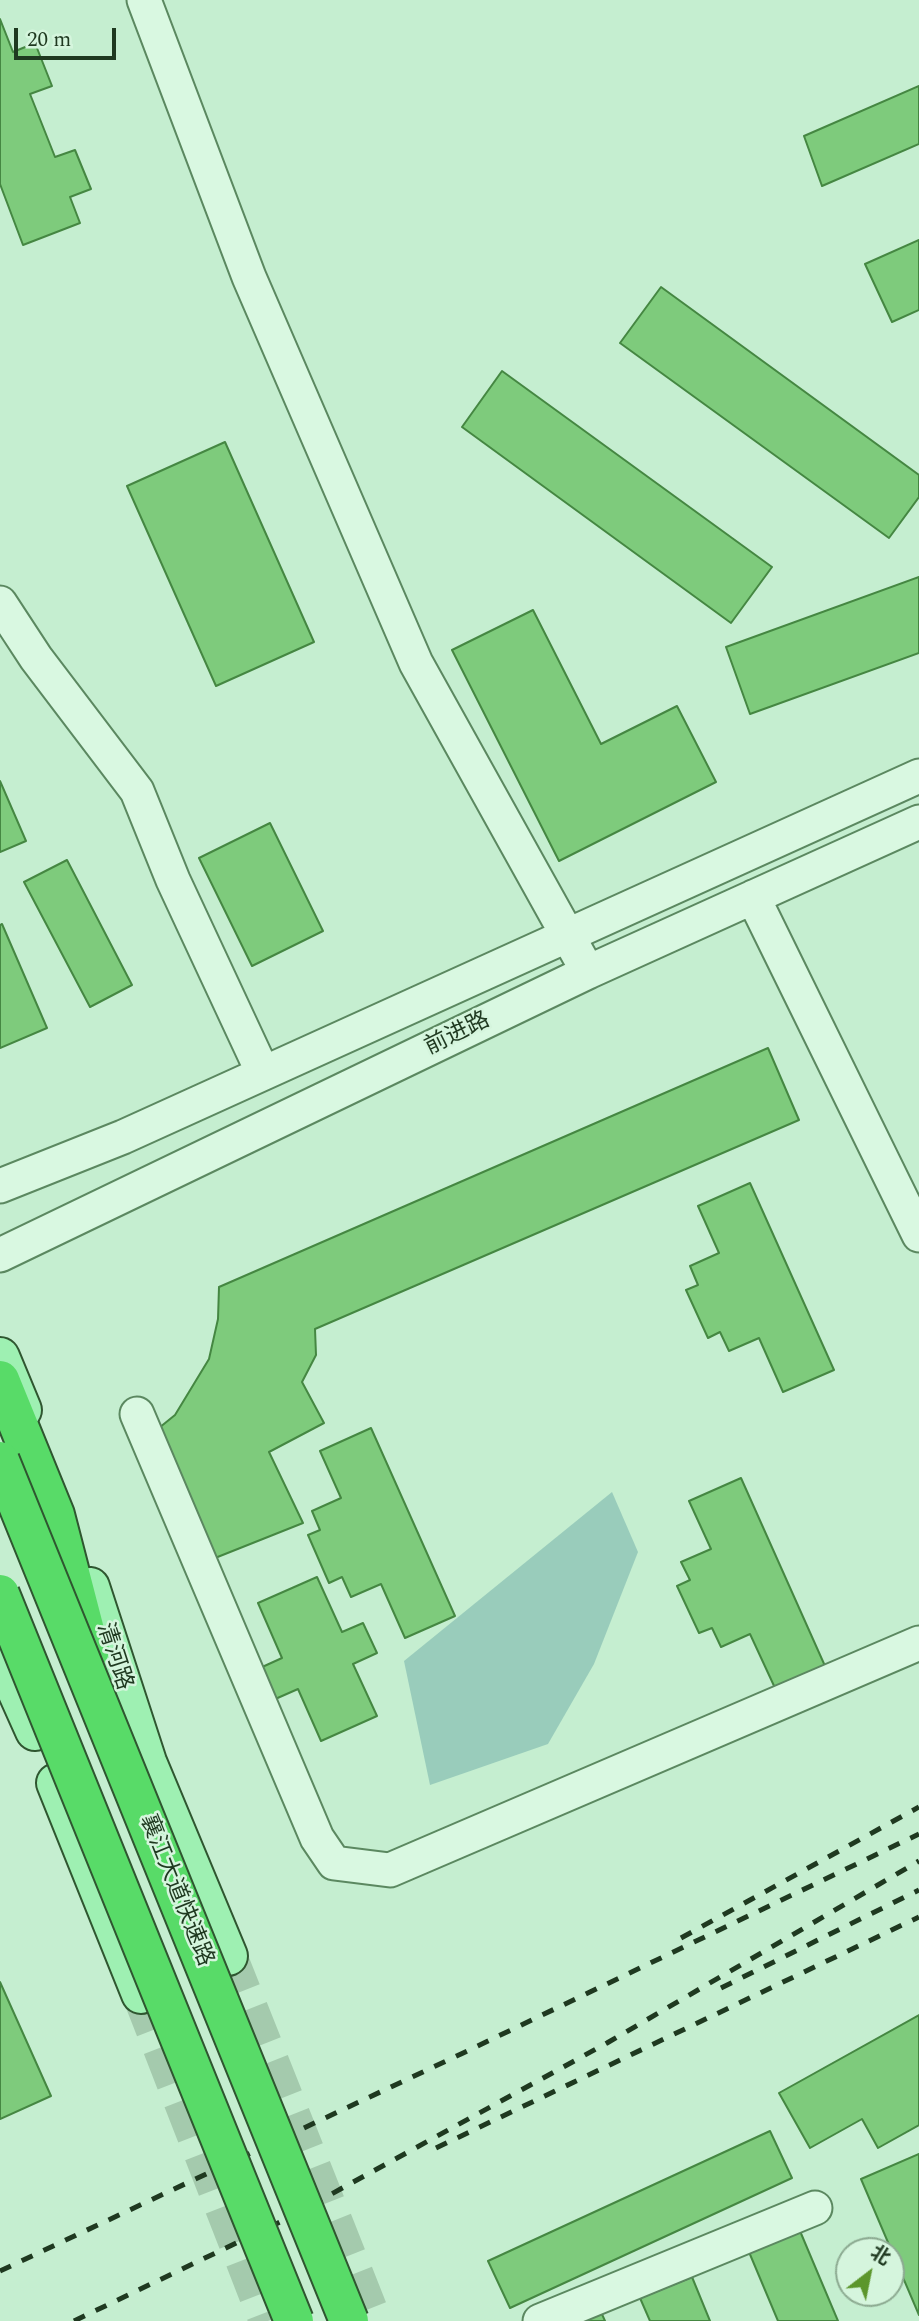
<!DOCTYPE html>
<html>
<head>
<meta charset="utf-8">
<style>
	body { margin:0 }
	#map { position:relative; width:919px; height:2321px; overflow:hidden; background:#c5eed0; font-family:Spectral,"Noto Sans SC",serif }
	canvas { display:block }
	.north { position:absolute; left:835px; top:2237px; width:70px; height:70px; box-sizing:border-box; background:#d5f5dd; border:2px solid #8caa91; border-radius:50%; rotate:32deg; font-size:19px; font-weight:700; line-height:28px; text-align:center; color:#1f3920 }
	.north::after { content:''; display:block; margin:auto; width:24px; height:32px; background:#5c962c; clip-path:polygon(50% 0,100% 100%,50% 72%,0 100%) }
	.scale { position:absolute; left:14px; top:28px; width:102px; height:32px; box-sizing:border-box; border:4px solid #1f3920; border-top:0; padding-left:9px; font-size:21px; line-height:24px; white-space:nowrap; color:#1f3920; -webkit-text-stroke:5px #d5f5dd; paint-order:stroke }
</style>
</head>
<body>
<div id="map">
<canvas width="919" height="2321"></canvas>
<div class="north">北</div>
<div class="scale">20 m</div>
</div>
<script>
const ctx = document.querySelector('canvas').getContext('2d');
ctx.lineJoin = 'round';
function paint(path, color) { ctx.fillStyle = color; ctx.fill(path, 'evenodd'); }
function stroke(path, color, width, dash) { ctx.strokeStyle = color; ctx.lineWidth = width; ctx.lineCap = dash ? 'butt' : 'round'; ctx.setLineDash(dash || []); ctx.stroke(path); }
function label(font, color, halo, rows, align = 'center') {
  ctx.font = font + ' Spectral,"Noto Sans SC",serif'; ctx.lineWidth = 5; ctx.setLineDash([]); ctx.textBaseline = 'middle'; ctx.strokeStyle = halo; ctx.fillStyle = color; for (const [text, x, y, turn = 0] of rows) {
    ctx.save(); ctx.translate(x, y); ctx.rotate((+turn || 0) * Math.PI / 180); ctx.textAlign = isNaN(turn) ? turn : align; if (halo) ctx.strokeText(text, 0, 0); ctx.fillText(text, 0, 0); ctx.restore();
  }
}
paint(new Path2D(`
	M612,1492L638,1552L594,1664L548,1744L430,1785L404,1661Z`), '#9cb');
const building = new Path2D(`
	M0,19L13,52L35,43L52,86L30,94L55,157L75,150L91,189L70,197L80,223L23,245L0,184Z
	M919,86V144L822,186L804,136Z
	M919,240V310L892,322L865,264Z
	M661,287L919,475V497L889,538L620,343Z
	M502,371L772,567L731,623L462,427Z
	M225,442L314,642L216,686L127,486Z
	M919,577V653L750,714L726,647Z
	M533,610L601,744L677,706L716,782L559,861L452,650Z
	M0,781L26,841L0,852Z
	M270,823L323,931L252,966L199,858Z
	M67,860L132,985L90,1007L24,882Z
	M2,924L47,1028L0,1048V925Z
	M768,1048L799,1120L315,1329L316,1355L302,1382L324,1423L269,1452L303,1523L205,1562L154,1432L175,1415L209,1359L218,1319L219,1287Z
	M750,1183L834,1370L783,1392L759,1338L729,1351L720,1332L708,1338L686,1290L698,1285L690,1266L719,1253L698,1206Z
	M371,1428L455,1616L405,1638L381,1584L351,1597L342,1577L329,1583L308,1535L320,1530L312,1511L341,1498L320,1451Z
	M741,1478L825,1666L775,1688L750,1634L721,1647L712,1628L699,1633L677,1586L690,1580L681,1562L711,1549L689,1501Z
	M317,1577L342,1632L363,1623L377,1653L353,1664L377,1716L321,1741L298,1689L273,1700L260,1668L282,1658L258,1603Z
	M0,1982L51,2096L0,2119Z
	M919,2015V2125L878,2148L862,2119L810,2148L779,2093Z
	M770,2131L792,2178L510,2308L488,2261Z
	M919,2154V2315L861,2179Z
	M800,2231L838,2321H778L749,2252Z
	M692,2277L710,2321H650L640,2298Z
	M601,2312L605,2321H581Z`);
paint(building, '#7ecb7c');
stroke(building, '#458742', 2);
stroke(new Path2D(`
	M228,1956L373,2321
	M141,1994L268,2321`), '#a4caad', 38, [38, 19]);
const minor = new Path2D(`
	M144,0L249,277L416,663L588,972
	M0,603L36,658L137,791L173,880L263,1073
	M753,897L919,1235
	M0,1186L123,1137L919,776
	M0,1255L588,972L919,822
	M137,1414L317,1838L334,1863L390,1870L919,1643
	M540,2321L815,2208`);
const major = new Path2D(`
	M0,1357L22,1410
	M90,1587L147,1762L228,1956
	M0,1653L35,1731
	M56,1783L141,1994`);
const highway = new Path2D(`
	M0,1380L55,1515L90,1650`);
stroke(minor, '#5b8860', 37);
stroke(major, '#2f5630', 42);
stroke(highway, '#2f5630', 42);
stroke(minor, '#d9f8e1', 33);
stroke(major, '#9ef0b2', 38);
stroke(highway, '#58db68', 38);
stroke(new Path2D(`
	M681,1938L919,1807
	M721,1988L919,1890
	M436,2148L919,1917
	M0,2271L461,2054L919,1834
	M74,2321L284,2220L607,2043L919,1861`), '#1f3920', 5, [12, 12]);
const highwayBridge = new Path2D(`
	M0,1461L349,2321
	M0,1594L294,2321`);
stroke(highwayBridge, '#2f5630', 42, []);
stroke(highwayBridge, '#58db68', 38);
label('23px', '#1f3920', '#d5f5dd', [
	["前进路",458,1035,-26],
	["清河路",113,1657,72],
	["襄江大道快速路",175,1891,68]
]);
</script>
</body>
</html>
